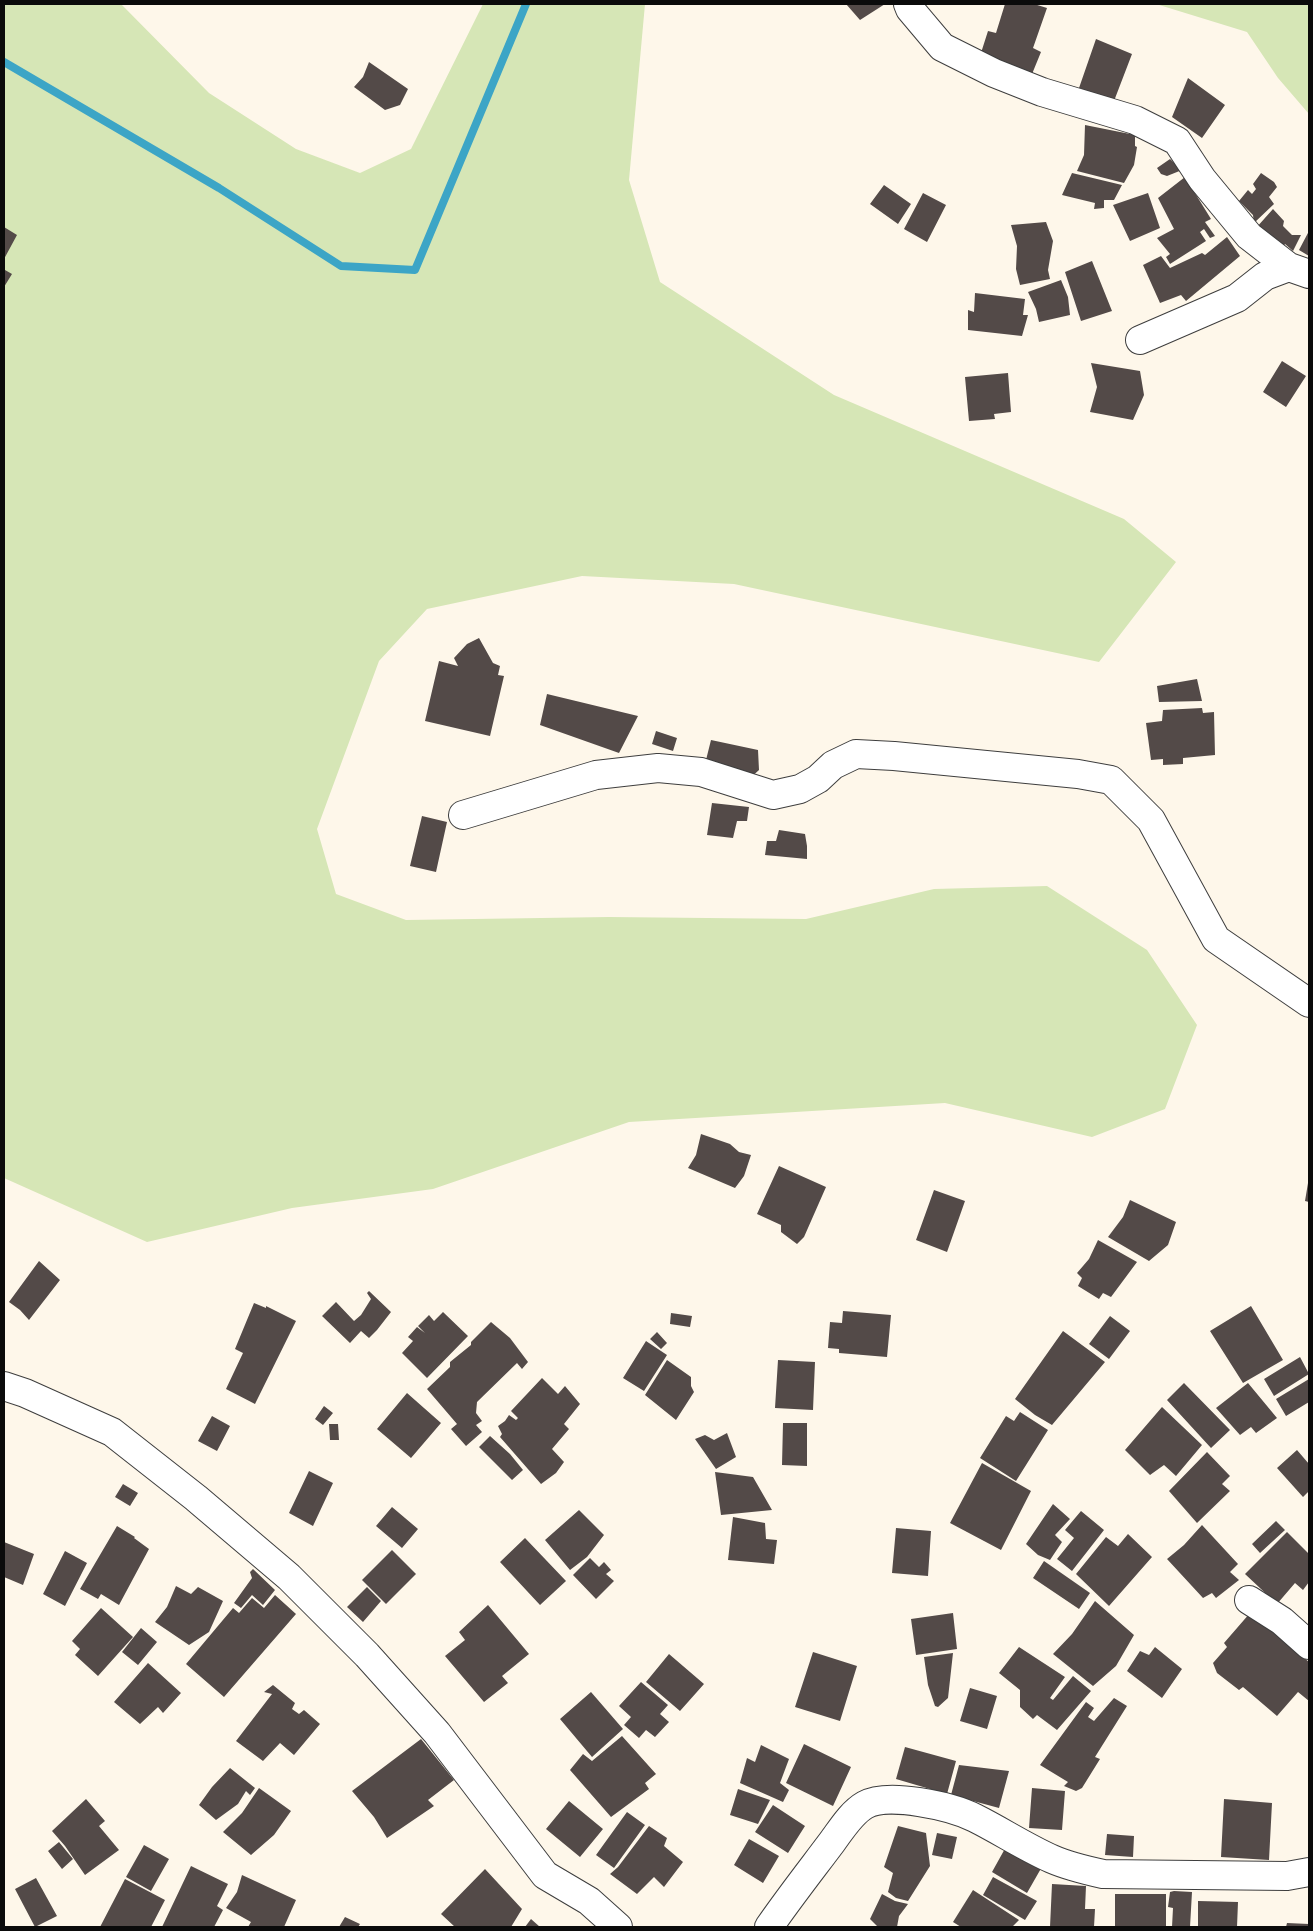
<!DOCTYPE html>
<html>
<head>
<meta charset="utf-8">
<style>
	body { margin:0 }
	#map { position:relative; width:1313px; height:1931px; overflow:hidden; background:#fef7ea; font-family:"Source Serif 4",serif }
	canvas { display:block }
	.frame { position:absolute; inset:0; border:5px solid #0b0b0b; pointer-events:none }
</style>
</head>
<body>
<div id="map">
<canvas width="1313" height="1931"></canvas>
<div class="frame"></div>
</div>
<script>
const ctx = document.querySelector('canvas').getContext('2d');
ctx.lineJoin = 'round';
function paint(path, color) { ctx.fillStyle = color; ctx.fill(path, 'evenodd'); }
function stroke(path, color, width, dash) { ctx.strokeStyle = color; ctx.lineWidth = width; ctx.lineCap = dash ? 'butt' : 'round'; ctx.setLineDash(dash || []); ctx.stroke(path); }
paint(new Path2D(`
	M4,4H121L209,93L296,149L360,173L411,149L483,4H645L629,180L660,282L834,395L1124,519L1176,562L1099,662L734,584L582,576L427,609L379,661L317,829L336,894L406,920L609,917L806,919L934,889L1047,886L1147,950L1197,1025L1165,1109L1092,1137L945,1103L629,1122L433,1189L292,1208L147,1242L4,1178Z
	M1156,4H1309V114L1278,78L1247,32Z`), '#d6e6b6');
stroke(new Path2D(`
	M4,62L219,188L341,266L415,270L526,4`), '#3ca5c6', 8);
paint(new Path2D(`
	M846,4H885L860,20Z
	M1005,4H1034L1047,8L1033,48L1041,52L1032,74L980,56L988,31L996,33Z
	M1096,39L1132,54L1114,101L1079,88Z
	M369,62L408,89L400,105L385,110L354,87L363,77Z
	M1188,78L1225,105L1202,138L1172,117Z
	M1085,125L1135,135V146L1137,147L1134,165L1124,183L1077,171L1084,155Z
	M1170,159L1182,170L1167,176L1161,174L1157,168Z
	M1072,173L1122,185L1114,200H1104V208L1094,209L1095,203L1062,195Z
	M1261,173L1274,182L1277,187L1269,197L1274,204L1254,223L1253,215L1239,201L1248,190L1252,194L1256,189L1253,184Z
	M1185,177L1211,219L1205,222L1215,236L1210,238L1204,229L1200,232L1206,241L1170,264L1166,257L1170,254L1157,238L1174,229L1158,198Z
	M884,185L911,204L898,224L870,204Z
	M923,193L946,205L927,242L904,229Z
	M1148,193L1160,228L1130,241L1113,205Z
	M1273,209L1284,221L1283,226L1292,235H1301L1293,251L1285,244L1283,247L1277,242L1278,240L1271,238L1256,228Z
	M1046,222L1053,241L1048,270L1050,279L1020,285L1016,269L1017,246L1011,225Z
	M4,227L17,235L4,259Z
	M1309,231V256L1299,250Z
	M1227,237L1240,256L1186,301L1181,295L1160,303L1143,265L1161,256L1170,268L1202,253L1205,255Z
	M1092,261L1112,311L1081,321L1065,272Z
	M5,270L12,274L4,287V272Z
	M1061,280L1068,297L1070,315L1039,322L1036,309L1028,292Z
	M975,293L1025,299L1023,315H1028L1022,336L968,330V310L974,312Z
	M1282,361L1306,376L1286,407L1263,392Z
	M1091,363L1140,371L1144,395L1133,420L1090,412L1097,387Z
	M1008,373L1011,412L994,414L995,419L969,421L965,377Z
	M479,638L493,663L500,666L498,675L504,676L490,736L425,721L439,661L458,666L454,658L467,644Z
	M1197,679L1202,701L1159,702L1157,686Z
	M547,694L638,716L619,753L540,725Z
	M1202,708L1203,713L1214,712L1215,755L1183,758V764L1163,765V759L1151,760L1146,723L1162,721L1163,710Z
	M656,731L677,738L673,751L652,744Z
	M711,740L758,750L759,770L747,781L705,764Z
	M712,803L749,807L747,821H737L733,838L707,835Z
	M422,816L447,822L436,872L410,866Z
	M779,830L805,834L807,846V859L765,855L767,841H776Z
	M701,1134L730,1144L739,1152L751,1155L744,1176L735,1188L688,1168L696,1155Z
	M779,1166L826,1187L804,1237L797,1244L781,1232V1225L757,1214Z
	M1308,1183H1309V1202L1305,1201Z
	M934,1190L965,1201L947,1252L916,1240Z
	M1130,1200L1176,1222L1168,1245L1149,1261L1108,1237L1123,1217Z
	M1098,1240L1137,1262L1111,1297L1103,1293L1099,1299L1078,1286L1082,1278L1077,1273L1089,1259Z
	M39,1261L60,1280L29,1320L20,1310L9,1302Z
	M369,1291L391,1312L377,1330L369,1338L361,1331L350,1343L322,1316L336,1302L354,1321L361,1315L371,1299L367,1293Z
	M254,1303L266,1308V1306L296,1321L255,1404L226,1389L243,1353L235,1349Z
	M1251,1306L1283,1360L1243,1383L1210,1331Z
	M843,1311L891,1315L887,1357L839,1353V1349L828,1348L830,1322L842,1323Z
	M443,1312L468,1336L427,1378L402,1353L413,1341L408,1337L417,1327L425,1333L418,1326L429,1315L434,1321Z
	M671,1313L692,1316L690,1327L670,1324Z
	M1110,1316L1130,1331L1109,1359L1089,1344Z
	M491,1322L510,1338L528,1362L522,1369L517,1363L477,1402L476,1413L482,1421L476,1425L482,1432L466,1446L451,1429L457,1424L427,1389L450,1367V1362L471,1345V1342Z
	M1063,1331L1105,1362L1052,1425L1035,1415L1015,1399Z
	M657,1332L667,1343L661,1349L650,1339Z
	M646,1341L667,1355L644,1391L623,1378Z
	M1300,1357L1309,1374L1274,1396L1264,1379Z
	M667,1360L691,1377V1386L694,1392L676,1420L645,1395Z
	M778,1360L815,1362L813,1410L775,1408Z
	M542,1378L558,1394L565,1386L580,1404L564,1424L569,1429L552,1449L564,1462L556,1473L541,1484L500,1437L502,1434L498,1426L505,1421L509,1415L516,1420L518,1418L511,1411Z
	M1309,1379V1402L1286,1416L1276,1399Z
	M1184,1383L1230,1430L1211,1448L1167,1400Z
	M1248,1383L1277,1418L1256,1433L1251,1427L1240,1435L1216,1408Z
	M407,1393L441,1423L411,1458L377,1429Z
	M324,1406L333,1413L323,1425L315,1419Z
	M1162,1407L1202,1445L1176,1476L1164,1465L1150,1475L1125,1450Z
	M1020,1412L1048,1430L1016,1481L980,1458L1006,1416L1014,1421Z
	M212,1416L230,1426L217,1451L198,1441Z
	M783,1423H807V1466L782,1465Z
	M329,1424H338L339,1440H330Z
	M727,1433L736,1457L716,1469L695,1439L705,1435L714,1440Z
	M490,1436L510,1454L523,1470L512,1480L479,1447Z
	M1297,1450L1309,1464V1491L1303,1497L1277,1468Z
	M1207,1452L1230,1476L1222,1484L1230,1491L1197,1523L1169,1491Z
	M982,1463L1031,1491L1001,1550L950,1523Z
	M309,1471L333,1483L313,1526L289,1513Z
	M715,1472L753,1477L772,1510L721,1515Z
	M123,1484L138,1493L130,1506L115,1497Z
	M1053,1504L1070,1519L1055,1535L1062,1542L1050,1560L1038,1555L1026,1544Z
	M392,1507L418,1529L402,1548L376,1526Z
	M579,1510L604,1535L587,1557L570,1570L545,1540Z
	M1081,1511L1104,1530L1072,1571L1057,1559L1074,1538L1065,1530Z
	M733,1517L765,1523L766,1539L777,1540L774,1564L728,1560Z
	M1276,1521L1285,1530L1260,1553L1252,1544Z
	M1202,1525L1238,1564L1230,1572L1239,1580L1216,1598L1212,1593L1203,1598L1167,1559L1184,1545Z
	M117,1526L135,1537L134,1538L149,1549L119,1605L101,1594L98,1599L80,1589Z
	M896,1528L931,1531L928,1576L892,1573Z
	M1287,1532L1309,1554V1582L1303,1590L1295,1583L1277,1604L1245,1574Z
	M1128,1534L1152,1557L1109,1606L1076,1574L1106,1537L1118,1546Z
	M525,1538L566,1581L540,1605L500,1562Z
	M4,1542L34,1554L23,1585L4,1577Z
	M392,1550L416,1574L386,1604L362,1580Z
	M65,1551L87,1563L65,1606L43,1594Z
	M590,1558L599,1567L604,1562L611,1570L606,1574L614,1581L596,1599L573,1575Z
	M1044,1561L1090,1593L1079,1609L1033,1578Z
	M253,1569L275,1590L263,1605L252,1595L241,1608L234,1603L252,1578L250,1572Z
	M176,1586L191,1594L198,1587L223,1601L209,1632L189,1645L155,1622L167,1607Z
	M367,1587L381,1601L363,1622L347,1607Z
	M275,1595L296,1614L224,1697L186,1664L233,1608L239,1613L252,1598L264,1608Z
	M1095,1601L1134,1635L1116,1666L1093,1686L1053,1654L1072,1634Z
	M488,1605L529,1654L502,1676L508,1683L484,1702L445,1656L465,1640L459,1632Z
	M101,1608L133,1637L98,1676L75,1655L80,1649L72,1641Z
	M953,1613L957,1649L916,1655L911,1619Z
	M1250,1613L1309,1662V1701L1298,1692L1277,1716L1243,1687L1239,1690L1217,1673L1213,1663L1227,1647L1224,1643Z
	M141,1628L157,1642L138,1665L122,1652Z
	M1019,1647L1065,1677L1050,1698L1053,1700L1073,1676L1091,1691L1057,1730L1037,1715L1033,1719L1020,1707V1690L999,1673Z
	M1155,1647L1182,1669L1162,1698L1127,1671L1140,1651L1149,1655Z
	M813,1652L857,1666L840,1721L795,1707Z
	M953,1653L948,1698L938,1707L935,1706L928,1685L924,1657Z
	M669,1654L704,1684L680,1711L646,1682Z
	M148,1663L181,1693L163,1713L158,1707L140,1724L114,1702Z
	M641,1682L668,1705L660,1714L669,1722L655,1737L646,1730L639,1738L624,1725L631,1717L619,1706Z
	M273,1685L295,1703L292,1709L299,1714L304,1710L320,1724L294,1755L280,1743L263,1761L236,1741L272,1694L264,1692Z
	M970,1688L997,1696L987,1729L960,1721Z
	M591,1692L623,1729L592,1757L560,1719Z
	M1114,1698L1127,1706L1095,1757L1100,1759L1082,1788L1076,1791L1064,1786L1068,1782L1040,1765L1086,1702L1094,1708L1088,1717L1094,1721Z
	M622,1736L656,1774L645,1783L649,1789L611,1817L570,1770L583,1754L592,1761Z
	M421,1739L454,1780L428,1800L434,1806L387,1838L374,1817L352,1791Z
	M804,1744L851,1767L833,1806L786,1783Z
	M761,1745L789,1759L780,1783L789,1790L783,1802L740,1783L747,1758L755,1762Z
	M905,1747L956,1761L947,1794L896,1779Z
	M959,1765L1009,1771L999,1808L951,1795Z
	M230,1768L255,1788L250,1795L246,1791L238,1804L216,1820L199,1805L212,1787Z
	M259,1788L291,1811L274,1835L251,1855L223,1832L242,1813Z
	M1032,1788L1065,1791L1062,1830L1029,1828Z
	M738,1789L770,1800L758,1824L730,1815Z
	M86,1799L105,1821L99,1826L119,1850L85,1875L65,1846L52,1831Z
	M1224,1799L1272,1803L1269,1860L1221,1857Z
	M569,1801L603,1829L580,1857L546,1829Z
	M773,1805L805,1826L788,1853L755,1832Z
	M627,1812L645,1825L614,1868L596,1855Z
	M649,1826L667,1838L664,1846L683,1862L664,1887L654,1877L637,1894L610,1874L618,1867Z
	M898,1826L926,1833L930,1866L908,1901L896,1898L888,1892L893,1873L884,1867Z
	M937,1833L957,1837L952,1859L932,1855Z
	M1107,1834L1134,1836L1133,1857L1105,1855Z
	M749,1839L779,1856L763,1883L734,1865Z
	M59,1842L73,1859L62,1869L48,1851Z
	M144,1845L169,1859L151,1891L126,1877Z
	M1007,1845L1043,1865L1027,1893L992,1872Z
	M191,1866L228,1884L217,1906L223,1910L214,1927H162Z
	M485,1869L522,1909L511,1927H455L441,1914Z
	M242,1875L296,1900L284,1927H248L251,1922L226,1908L237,1892Z
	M993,1877L1037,1901L1025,1920L983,1895Z
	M36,1878L57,1916L35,1927L15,1889Z
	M125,1879L165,1900L151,1927H100Z
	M1052,1884L1086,1886L1085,1909H1095L1094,1927H1050Z
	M973,1890L1019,1920L1012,1927H961L953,1922Z
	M1174,1891L1192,1892L1190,1927H1172L1173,1908L1168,1907L1170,1892Z
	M882,1894L895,1901L908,1904L899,1916L897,1927H878L870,1919Z
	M1115,1894H1166V1927H1115Z
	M1198,1901L1238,1902L1237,1927H1198Z
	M345,1917L360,1924L358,1927H339Z
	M531,1919L540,1927H525Z
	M1287,1923L1309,1924V1927H1286Z`), '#534a48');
const minor = new Path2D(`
	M908,4L910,9L942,47L994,73L1042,92L1135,120L1177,141L1202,179L1249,236L1289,267
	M1140,340L1237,298L1265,276L1289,267L1309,274
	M463,815L596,775L658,768L701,772L773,795L800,789L818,779L833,765L856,754L894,756L1078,774L1111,780L1151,820L1216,939L1309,1003
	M4,1386L25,1393L112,1432L196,1498L289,1577L367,1655L437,1733L545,1875L589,1901L618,1927
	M1249,1600L1282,1621L1309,1645
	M769,1927C789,1898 811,1870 832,1842C841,1830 851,1813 865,1805C888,1792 951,1806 975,1818C1001,1831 1025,1847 1052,1859C1068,1866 1085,1870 1103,1874L1287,1876L1309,1872`);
stroke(minor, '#3e3e3e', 30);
stroke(minor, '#fff', 28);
</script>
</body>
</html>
